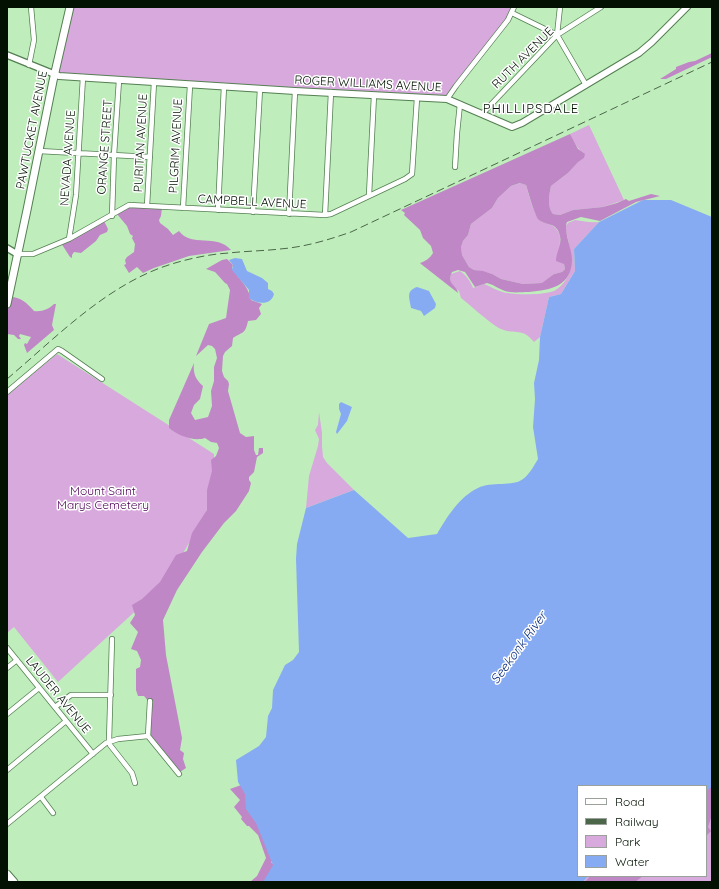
<!DOCTYPE html>
<html>
<head>
<meta charset="utf-8">
<style>
	body { margin:0 }
	#map { position:relative; width:719px; height:889px; overflow:hidden; background:#bfeebc; font-family:Quicksand,sans-serif }
	canvas { display:block }
	.frame { position:absolute; inset:0; border:8px solid #021102; pointer-events:none }
	.legend { position:absolute; left:577px; top:785px; width:130px; height:92px; box-sizing:border-box; background:#fff; border:1px solid #9aa09a; margin:0; padding:5px 7px; list-style:none; font-size:12px; color:#021102 }
	.legend li { display:flex; align-items:center; gap:8px; height:20px }
	.legend b { width:20px; border:1px solid #9aa09a }
</style>
</head>
<body>
<div id="map">
<canvas width="719" height="889"></canvas>
<div class="frame"></div>
<ul class="legend">
<li><b style="height:5px;background:#fff"></b>Road</li>
<li><b style="height:5px;background:#4b6649"></b>Railway</li>
<li><b style="height:11px;background:#d8a9dd"></b>Park</li>
<li><b style="height:11px;background:#87abf2"></b>Water</li>
</ul>
</div>
<script>
const ctx = document.querySelector('canvas').getContext('2d');
ctx.lineJoin = 'round';
function paint(path, color) { ctx.fillStyle = color; ctx.fill(path, 'evenodd'); }
function stroke(path, color, width, dash) { ctx.strokeStyle = color; ctx.lineWidth = width; ctx.lineCap = dash ? 'butt' : 'round'; ctx.setLineDash(dash || []); ctx.stroke(path); }
function label(font, color, halo, rows, align = 'center') {
  ctx.font = font + ' Quicksand,sans-serif'; ctx.lineWidth = 3; ctx.setLineDash([]); ctx.textBaseline = 'middle'; ctx.strokeStyle = halo; ctx.fillStyle = color; for (const [text, x, y, turn = 0] of rows) {
    ctx.save(); ctx.translate(x, y); ctx.rotate((+turn || 0) * Math.PI / 180); ctx.textAlign = isNaN(turn) ? turn : align; if (halo) ctx.strokeText(text, 0, 0); ctx.fillText(text, 0, 0); ctx.restore();
  }
}
paint(new Path2D(`
	M69,7H515L448,98L56,74Z
	M589,125L624,200L603,207L573,210L560,215L553,214C547,207 549,195 551,186L568,173L578,161L584,158C581,149 573,144 570,134Z
	M521,183L526,185C528,192 535,219 541,221C547,224 553,224 557,230C562,236 559,241 560,248C561,255 564,262 565,269L562,272L554,274L543,283L523,284L501,279L489,273L474,270L469,267L462,255L461,247L463,241L468,235L471,224L492,208L498,198L511,186Z
	M575,220C584,221 590,223 599,222L574,249L575,271L561,294L549,297L540,337L534,342C522,327 516,335 501,329C493,326 469,304 461,298L459,291C453,287 448,282 451,274L460,271C466,275 471,282 473,288L484,284C492,287 499,292 507,293C519,295 543,295 554,291C561,287 569,278 570,269C573,255 568,240 565,227L568,223Z
	M57,354L214,454V476L206,514L165,584L58,682L14,627L7,633V395Z
	M319,412L322,433V446L323,457L327,463L354,490L306,508L309,476L318,446L319,439L315,430L318,425Z
	M712,787V882H583L588,876H706V791Z`), '#d8a9dd');
paint(new Path2D(`
	M712,53V57L666,79H660L676,69V67L689,62L695,61Z
	M570,134L578,149L585,154L584,158L578,162L568,173L551,186C549,195 547,207 553,214L560,215L573,210L603,207L617,203L626,199L629,201L651,194L660,196L636,202L600,221L581,217L567,222C563,230 572,249 572,259C572,286 551,290 529,292C522,292 516,293 510,292C501,291 495,285 487,283L475,287L465,272L458,270L452,272C446,284 457,285 458,293L421,264L420,263C426,261 430,258 433,253L431,246L423,238L420,230L404,215L405,213L401,210ZM520,183L526,185C528,191 535,217 539,220C547,226 557,222 560,236C562,245 556,252 556,261L564,264L565,269L562,272L554,274L542,283L523,284L501,279L492,274L483,271L474,270L469,267L462,255L461,247L463,241L468,235L471,224L492,208L498,198L511,186Z
	M132,205L162,207L161,216L159,220L160,223L168,229L173,235L179,231C191,248 217,233 231,250L189,256L154,268L143,273L137,267L129,273L124,265L126,264L125,260L127,257L134,252L135,244L132,238L133,236L130,234L127,226L117,214Z
	M104,221L108,229L107,232L100,235L96,241L81,253L74,252L72,255V258L70,257L61,243Z
	M227,259L233,265L232,268C240,281 248,285 251,300L262,304L259,308L261,314L256,320L248,321C245,334 244,331 233,338L232,346L225,352L223,356L222,371L224,377L228,381L229,384L228,391L240,433L246,437L254,436V450L256,455H258L259,448H263V453L257,457L254,472L249,477V480L251,483L249,491L236,511L224,523L202,552L177,590L163,620L166,655L182,738L180,750L184,753L183,759L186,768L180,772L150,736V703L144,696H138L136,690V669L140,667L141,660L137,651L131,649L138,632L130,623L135,615L132,605L142,599L160,582L176,555L187,551L192,533L207,510V490L212,471L211,460L216,456L219,448L217,443L211,442L205,438C194,442 177,435 169,428V420L194,363C193,373 195,379 203,386L200,399L194,405L191,413L195,420L208,417L212,406L211,391L214,381V367L217,358L215,349L212,346L208,345L196,356L209,324L226,318L230,290L227,284L225,283L215,272L206,269L222,260Z
	M9,297C20,296 27,303 34,311C42,312 49,309 54,304H56L52,325L54,330L27,353L24,345L25,343L27,344L31,337L20,334L19,336L21,339H18L14,335L7,334V308Z
	M244,784L277,856L271,862L275,866L265,882H250L257,876L266,858L258,835L249,826H247L241,819L242,817L234,807L240,800L230,789Z
	M712,786V815L708,827L711,831L706,836V788Z
	M590,876H643L635,882H585Z`), '#c087c6');
paint(new Path2D(`
	M643,200H671L712,217V787L706,791V786H578V876H588L583,882H263L273,865L256,823L246,809L245,794L238,782L236,760L259,746L266,737L268,716L272,708L273,690L285,665L293,660L299,652L296,559L297,544L306,508L354,490L408,538L437,534C447,517 459,497 478,488C491,481 513,487 523,479C530,474 534,465 538,459L533,427L535,399L534,383L539,360L540,337L549,297L561,294L575,271L574,249L599,222Z
	M235,258L242,259L247,271L262,278L268,283V289L272,291L274,294C271,306 257,304 249,298V290L232,270L233,265L229,260Z
	M417,287L429,291L436,304L435,308L424,316L421,311L411,308C410,299 405,291 417,287Z
	M341,402L352,407L347,421L337,434L336,432L341,414L339,409V404Z`), '#87abf2');
const minor = new Path2D(`
	M512,13L557,35L586,85
	M557,35L560,7
	M29,65L34,40L31,7
	M447,99L456,86L508,20L514,7
	M483,113L557,35L601,7
	M39,151L150,157
	M455,167L457,133L460,104
	M369,195L374,95
	M147,206L154,82
	M183,208L190,85
	M218,210L224,86
	M253,212L260,89
	M289,214L295,91
	M325,215L331,92
	M112,216L114,155L119,80
	M69,239L76,195L83,77
	M17,254H33L69,239L129,205L325,215L331,214L405,179L412,174L417,98
	M7,392L58,349L62,351L102,379
	M112,639L109,741L110,745L132,773L135,783
	M7,648L93,754
	M7,668L17,660
	M150,701L148,736L179,774
	M55,707L71,695H111
	M7,714L39,688
	M7,770L66,721
	M41,797L53,813
	M7,824L106,743L118,739L148,736`);
const tertiary = new Path2D(`
	M7,55L54,74
	M7,248L17,254`);
const secondary = new Path2D(`
	M54,74L59,76L295,91L447,99L512,127L522,123L639,53L652,42L687,7`);
const primary = new Path2D(`
	M7,304L27,210L53,81L70,7
	M7,874L14,882`);
stroke(minor, '#547f52', 6);
stroke(tertiary, '#547f52', 8);
stroke(secondary, '#547f52', 8);
stroke(primary, '#547f52', 9);
stroke(minor, '#fff', 4.5);
stroke(tertiary, '#fff', 5.5);
stroke(secondary, '#fff', 6);
stroke(primary, '#fff', 7);
stroke(new Path2D(`
	M7,379C58,336 109,282 175,263C192,258 211,254 229,253C246,251 263,251 280,249C305,247 328,240 351,232L712,62`), '#4b6649', 1, [8, 4]);
label('12px', '#021102', '#fff', [
	["RUTH AVENUE",523,58,-45],
	["ROGER WILLIAMS AVENUE",368,84,3],
	["PAWTUCKET AVENUE",32,130,-79],
	["PURITAN AVENUE",141,143,-87],
	["PILGRIM AVENUE",176,146,-87],
	["ORANGE STREET",105,147,-86],
	["NEVADA AVENUE",68,158,-86],
	["CAMPBELL AVENUE",252,202,3],
	["LAUDER AVENUE",58,695,51]
]);
label('12px', '#4d0256', '#fff', [
	["Mount Saint",103,491],
	["Marys Cemetery",103,505]
]);
ctx.letterSpacing = '1px';
label('13px', '#021102', '#fff', [
	["PHILLIPSDALE",531,109]
]);
ctx.letterSpacing = '0px';
label('italic 13px', '#0d2f7f', '#fff', [
	["Seekonk River",519,648,-54]
]);
</script>
</body>
</html>
